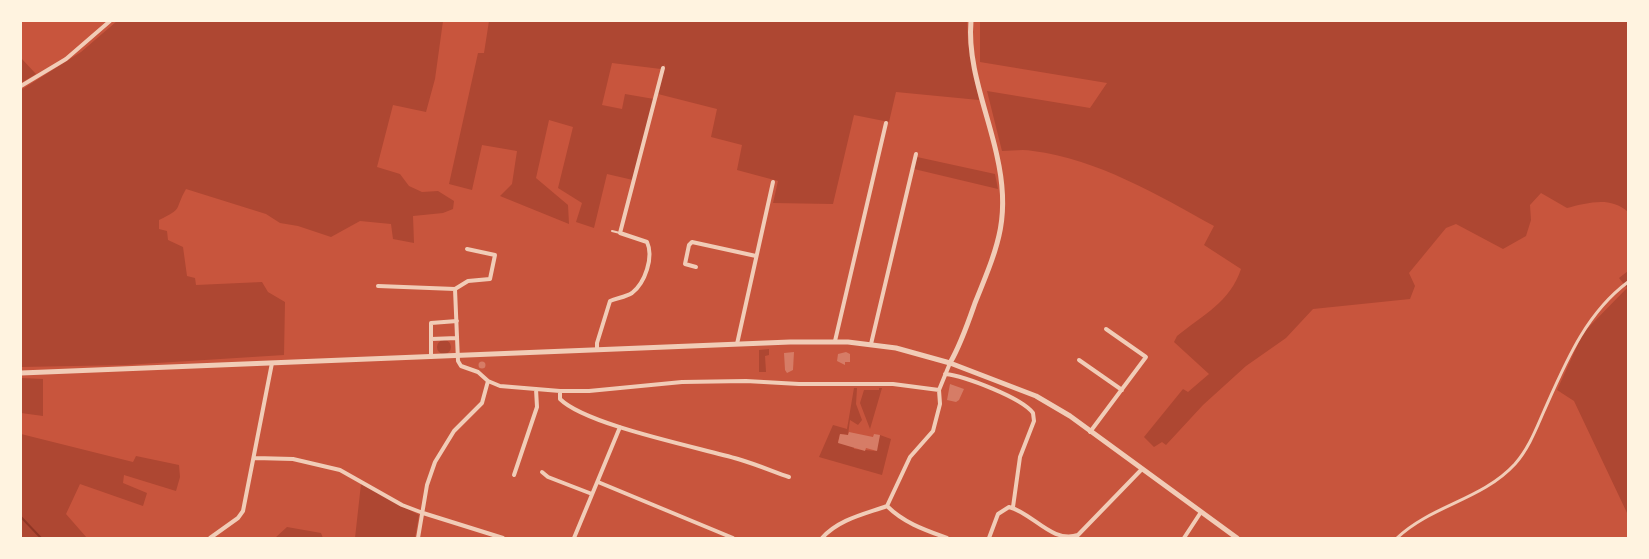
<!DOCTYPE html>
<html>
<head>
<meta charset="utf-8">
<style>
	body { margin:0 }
	#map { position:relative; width:1649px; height:559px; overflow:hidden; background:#c8553d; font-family:"Fira Sans",sans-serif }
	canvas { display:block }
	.frame { position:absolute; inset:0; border:22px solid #fff3e0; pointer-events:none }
</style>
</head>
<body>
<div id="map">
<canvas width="1649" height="559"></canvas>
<div class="frame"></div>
</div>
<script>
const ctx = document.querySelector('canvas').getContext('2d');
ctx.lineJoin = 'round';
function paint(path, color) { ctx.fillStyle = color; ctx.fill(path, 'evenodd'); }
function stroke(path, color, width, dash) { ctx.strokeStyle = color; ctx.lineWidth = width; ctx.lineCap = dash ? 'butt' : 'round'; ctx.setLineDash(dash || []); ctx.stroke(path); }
paint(new Path2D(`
	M117,21H443L435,79L426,112L393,105L377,167L400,174L409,186L422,192L438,191L454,201L453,209L443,213L413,216L414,243L393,239L391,224L360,221L331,237L298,226L280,223L266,214L186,189C174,210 184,208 159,220V229L167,231L168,240L183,247L187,276L195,278L196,285L262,282L268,292L285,302L284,355L125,365L21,367V90L81,52Z
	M489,21H967L968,44L979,100L896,92L889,122L854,115L833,204L773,203L778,181L737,170L742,145L711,137L717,109L658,94L665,64L661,69L612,63L602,105L622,109L625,94L654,99L633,180L607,174L594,228L576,222L582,203L558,188L573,127L549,120L536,178L568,205L569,224L500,196L512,184L517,151L482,145L472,190L449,184L478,53H484Z
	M980,21H1628V212C1610,196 1588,203 1567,208L1541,193L1530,205L1531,220L1526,236L1503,249L1456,224L1446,228L1409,273L1415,286L1410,299L1313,309L1286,338L1246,366L1203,405L1166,445L1162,442L1154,447L1144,437L1183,389L1188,392L1209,374L1174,342L1177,336C1203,315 1230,302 1241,269L1204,245L1214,226C1158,195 1097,159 1033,151C1023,149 1012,151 1002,151L987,91L1090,108L1107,83L980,62Z
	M21,58L36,74L21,83Z
	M917,157L995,174L998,189L914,169Z
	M1628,271V515L1574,401L1557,390L1583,333L1627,288L1619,278Z
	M437 347a7 7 0 1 1 14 0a7 7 0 1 1-14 0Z
	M769,349V355L765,356L766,372H759V350Z
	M21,378L43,379V416L21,413Z
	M854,388H857L856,404L862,420L858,425L850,420L848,435L840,434L838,442L854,446V449L876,451L880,435L891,439L882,475L819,457L833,425L847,429Z
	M879,388H882L870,429L860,403L864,390H879Z
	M21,434L133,462L136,456L179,465L180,477L176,491L124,475L123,483L147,493L143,506L80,484L66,514L87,538H21Z
	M361,484L419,515L415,538H355Z
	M287,527L321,533L323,538H275Z`), '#ae4732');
stroke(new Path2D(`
	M21,517L41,538`), '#8f3625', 2);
paint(new Path2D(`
	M794,352L793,370L787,373L785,370L784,353Z
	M846,352L850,354V362H845V365L837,361L838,354Z
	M478.5 365a3.5 3.5 0 1 1 7 0a3.5 3.5 0 1 1-7 0Z
	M950,384L964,389L959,400L956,402L947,400Z
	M849,432L873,437L874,434L880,435L877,451L866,448L865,451L838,443L840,434L848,435Z`), '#d67c66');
stroke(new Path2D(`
	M612,231L620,233`), '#f1ccb7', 2);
stroke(new Path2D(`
	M1397,538C1432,505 1482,500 1515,464C1529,448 1536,429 1544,411C1565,364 1585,314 1628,282`), '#f1ccb7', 3);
stroke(new Path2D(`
	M21,86L66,59L110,21
	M467,249L495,255L490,279L468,281L455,289L458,361L461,366L478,372L488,381L500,386L560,391H589L682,382L746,381L799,384H893L939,390
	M696,267L685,264L689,245L692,242L756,256
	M378,286L455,289
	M431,339V323L457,321
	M835,341L886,123
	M737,344L773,182
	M871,344L916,154
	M597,350V343L610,301C617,298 626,297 632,293C645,283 654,257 647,242L620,233L663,68
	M431,357V339L457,338
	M1079,360L1122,390
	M945,374C965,376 1022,398 1033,413L1034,421L1020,457L1013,507
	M560,391V399C586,425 697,447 738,459C755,464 772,471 789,477
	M1090,432L1146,357L1106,329
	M255,458L293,459L340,470L402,505L423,513L503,538
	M542,472L548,477L592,494
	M514,475L537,407L536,389
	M598,482L733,538
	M887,506C904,523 925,530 947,538
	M210,538L238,518L243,511L272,363
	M418,538L427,485L435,462L454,431L482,403L488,381
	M574,538L620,427
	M822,538C839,519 865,514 887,506L910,457L933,431L940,404L939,390L950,363
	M989,538L998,514L1009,507C1033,513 1052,544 1078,535L1142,469
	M1184,538L1201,512`), '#f1ccb7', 4);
stroke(new Path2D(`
	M950,363C961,344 968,323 975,303C998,246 1011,218 997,156C988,113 967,66 971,21
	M21,373L790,342H848L896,348L950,363L1036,396L1070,416L1237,538`), '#f1ccb7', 5);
</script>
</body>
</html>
